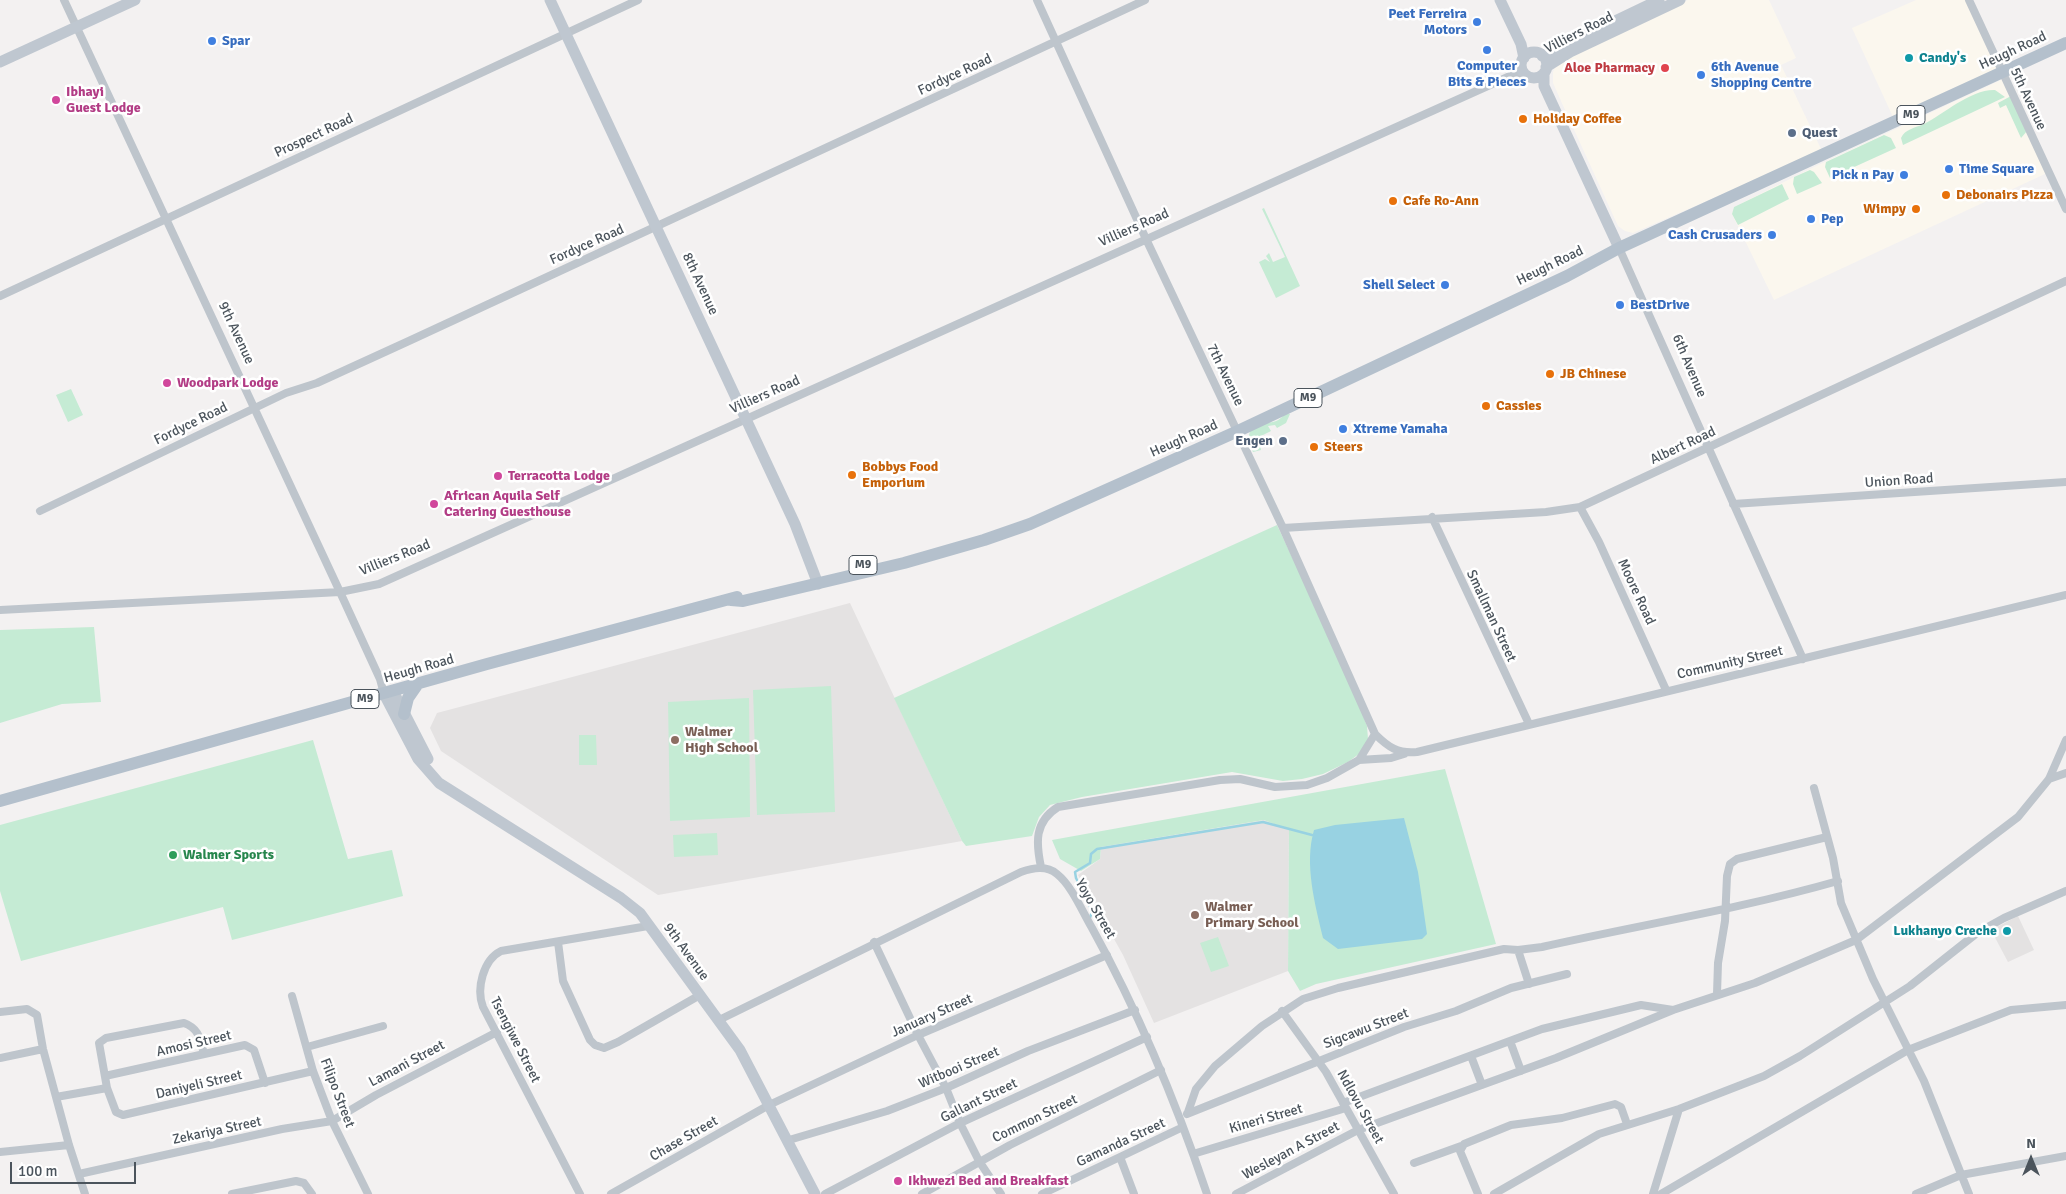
<!DOCTYPE html>
<html>
<head>
<meta charset="utf-8">
<style>
	body { margin:0 }
	#map { position:relative; width:2066px; height:1194px; overflow:hidden; background:#f3f1f1; font-family:Signika,sans-serif }
	canvas { display:block }
	.north { position:absolute; left:2006px; top:1134px; width:50px; height:50px; -webkit-text-stroke:4px #fff; paint-order:stroke; rotate:0deg; font-size:14px; font-weight:700; line-height:20px; text-align:center; color:#4b545c }
	.north::after { content:''; display:block; margin:auto; width:18px; height:22px; background:#4b545c; clip-path:polygon(50% 0,100% 100%,50% 72%,0 100%) }
	.scale { position:absolute; left:10px; top:1162px; width:126px; height:22px; box-sizing:border-box; border:2px solid #4b545c; border-top:0; padding-left:6px; font-size:15px; line-height:18px; white-space:nowrap; color:#4b545c; -webkit-text-stroke:4px #fff; paint-order:stroke }
</style>
</head>
<body>
<div id="map">
<canvas width="2066" height="1194"></canvas>
<div class="north">N</div>
<div class="scale">100 m</div>
</div>
<script>
const ctx = document.querySelector('canvas').getContext('2d');
ctx.lineJoin = 'round';
function paint(path, color) { ctx.fillStyle = color; ctx.fill(path, 'evenodd'); }
function stroke(path, color, width, dash) { ctx.strokeStyle = color; ctx.lineWidth = width; ctx.lineCap = dash ? 'butt' : 'round'; ctx.setLineDash(dash || []); ctx.stroke(path); }
function label(font, color, halo, rows, align = 'center') {
  ctx.font = font + ' Signika,sans-serif'; ctx.lineWidth = 5; ctx.setLineDash([]); ctx.textBaseline = 'middle'; ctx.strokeStyle = halo; ctx.fillStyle = color; for (const [text, x, y, turn = 0] of rows) {
    ctx.save(); ctx.translate(x, y); ctx.rotate((+turn || 0) * Math.PI / 180); ctx.textAlign = isNaN(turn) ? turn : align; if (halo) ctx.strokeText(text, 0, 0); ctx.fillText(text, 0, 0); ctx.restore();
  }
}
paint(new Path2D(`
	M1688,0H1769L1796,58L1781,65L1822,151L1633,233L1625,231L1618,226L1561,101L1553,83V72L1558,62Z
	M1916,0H1966L1998,70L1893,117L1852,28Z
	M2003,79L2047,173L1774,300L1732,214L1734,207L1814,167Z`), '#fbf7ee');
paint(new Path2D(`
	M850,603L962,841L658,895L441,751L430,728L437,713Z
	M1264,820L1289,830L1288,971L1154,1023L1123,955L1078,875L1100,859L1101,847Z
	M2018,916L2034,950L2008,962L1991,930Z`), '#e4e2e2');
paint(new Path2D(`
	M1995,90L2005,97L1903,145L1901,138C1905,129 1915,128 1924,124C1944,114 1971,89 1995,90Z
	M2011,96L2027,131L2021,138L2006,105L2000,108L1998,103Z
	M1884,135L1891,138L1896,148L1830,178L1825,167L1826,162Z
	M1810,170L1814,172L1822,183L1797,194L1793,184L1794,177Z
	M1782,184L1789,199L1738,225L1732,214L1734,207Z
	M1264,208L1300,286L1276,298L1259,262L1265,259L1270,262L1266,256L1269,253L1273,262L1285,257L1262,209Z
	M71,389L83,415L68,422L56,395Z
	M1285,413L1290,414L1286,423L1277,428L1275,425L1268,426L1271,431L1261,436L1264,443L1260,445L1261,450L1253,452L1248,440L1250,431L1265,422C1273,424 1281,420 1285,413Z
	M1277,525L1347,674L1367,726L1368,739L1363,751L1348,762L1323,774L1302,779L1283,781L1232,772L1082,797L1050,805L1039,817L1032,836L966,846L962,841L894,698Z
	M94,627L101,702L62,704L0,723V630Z
	M831,686L835,812L757,815L753,690Z
	M749,698L750,817L670,821L668,702Z
	M579,735H596L597,765H579Z
	M313,740L348,859L392,850L403,896L232,940L223,907L21,961L0,891V825Z
	M1445,769L1496,944L1316,984L1300,991L1288,971L1289,830L1264,820L1101,847L1100,859L1081,871L1060,859L1052,840Z
	M717,833L718,855L674,857L673,835Z
	M1218,937L1229,966L1211,972L1200,943Z`), '#c5ebd4');
paint(new Path2D(`
	M1404,818L1418,872L1427,934L1422,939L1338,949L1323,938C1315,904 1304,864 1314,830L1335,825Z`), '#98d2e2');
stroke(new Path2D(`
	M1090,918L1092,911L1076,878L1075,872L1090,863L1091,854L1097,849L1263,822L1312,835`), '#98d2e2', 2.5);
stroke(new Path2D(`
	M64,0L340,592L380,679L384,694
	M1037,0L1146,239L1283,528L1375,734C1388,747 1398,754 1417,752L2066,595
	M1969,0L2066,209
	M1510,76L1525,75
	M1619,248L1803,659
	M0,296L638,0
	M1733,504L2066,482
	M1580,507L1599,542L1666,690
	M40,511L286,393L317,383L411,340L1145,0
	M1432,517L1529,724
	M1283,528L1546,512L1580,507L2066,281
	M0,610L340,592L379,584L1510,76L1521,65
	M1359,760L1391,758L1404,754
	M2049,779L2066,773
	M1814,788L1833,858L1841,903L1873,979L1924,1081L1969,1194
	M1041,867C1036,843 1034,822 1058,807L1220,780L1240,779L1275,787L1307,785L1327,778L1359,760L1375,734
	M558,942L563,981L590,1040L595,1045L604,1048L618,1042L700,995
	M874,942L918,1035L946,1088L960,1123L979,1161L1001,1194
	M1518,950L1529,984
	M1717,994L1718,963L1725,921L1727,876L1730,864L1737,859L1827,837
	M292,996L313,1071L332,1121L368,1194
	M1282,1011L1326,1072L1394,1194
	M0,1012L27,1009L37,1015L43,1049L69,1145L85,1194
	M719,1020L1021,872C1033,868 1046,865 1057,874C1072,886 1082,911 1092,928C1139,1013 1176,1102 1207,1194
	M1510,1041L1521,1071
	M307,1047L383,1026
	M204,1054C200,1040 200,1029 184,1023L106,1038L99,1043L107,1088L116,1112L123,1115L313,1071
	M1471,1056L1482,1085
	M0,1058L43,1049
	M105,1076L245,1045L254,1050L265,1083
	M56,1097L107,1088
	M1343,1103L1542,1029L1641,1005L1673,1010
	M1188,1112L1196,1089L1215,1066L1262,1026L1303,999L1338,988L1504,949L1518,950L1542,947C1640,925 1740,909 1838,881
	M1187,1114L1404,1027L1456,1011L1511,988L1567,974
	M789,1140L887,1111L946,1088L1028,1051L1135,1010
	M0,1152L69,1145
	M1193,1154L1346,1108
	M1120,1157L1134,1194
	M1414,1163L1461,1146
	M79,1174L282,1129L332,1121L376,1095L497,1032
	M232,1194L296,1181L304,1183L312,1194
	M580,1194L483,1007C476,989 483,960 501,951L648,926
	M611,1194L769,1105L918,1035L1107,955
	M825,1194L960,1123L1147,1037
	M922,1194L1010,1145L1161,1070
	M1042,1194L1183,1127
	M1236,1194L1358,1130L1556,1058L1673,1010L1755,983L1856,940L2018,817L2049,779L2066,740
	M1478,1194L1460,1151L1464,1144L1511,1125L1562,1118L1615,1104L1621,1107L1627,1124
	M1494,1194L1599,1134L1679,1109L1764,1076L1800,1056L1910,986L1977,933L2004,918L2066,891
	M1653,1194L1679,1109
	M1661,1194L1908,1050L2011,1010L2066,1005
	M1916,1194L1961,1175L2066,1156`), '#bec5cc', 8);
stroke(new Path2D(`
	M550,0L795,524L818,584
	M1500,0L1521,44L1524,58
	M1521 65a13 13 0 1 1 26 0a13 13 0 1 1-26 0Z
	M1542,56L1659,0
	M0,62L135,0
	M1546,67L1570,52L1680,0
	M1544,73V86L1619,248
	M393,691L428,759
	M384,694L418,759L439,783L621,898L640,913L740,1050L815,1194`), '#bfc7d0', 11);
stroke(new Path2D(`
	M731,600L743,601L904,563L984,540L1030,524L1238,431L1567,276L1619,248L2066,43
	M404,714L408,698L417,685
	M0,801L487,664L737,597`), '#b4c0cc', 12);
for (const [x, y, r, color] of [
	[1477,22,5,"#3f7fe0"],
	[212,41,5,"#3f7fe0"],
	[1487,50,5,"#3f7fe0"],
	[1909,58,5,"#0f9aa8"],
	[1665,68,5,"#e0444e"],
	[1701,75,5,"#3f7fe0"],
	[56,100,5,"#d1479c"],
	[1523,119,5,"#e8710a"],
	[1792,133,5,"#5c6f8a"],
	[1949,169,5,"#3f7fe0"],
	[1904,175,5,"#3f7fe0"],
	[1946,195,5,"#e8710a"],
	[1393,201,5,"#e8710a"],
	[1916,209,5,"#e8710a"],
	[1811,219,5,"#3f7fe0"],
	[1772,235,5,"#3f7fe0"],
	[1445,285,5,"#3f7fe0"],
	[1620,305,5,"#3f7fe0"],
	[1550,374,5,"#e8710a"],
	[167,383,5,"#d1479c"],
	[1486,406,5,"#e8710a"],
	[1343,429,5,"#3f7fe0"],
	[1283,441,5,"#5c6f8a"],
	[1314,447,5,"#e8710a"],
	[852,475,5,"#e8710a"],
	[498,476,5,"#d1479c"],
	[434,504,5,"#d1479c"],
	[675,740,5,"#8d6e63"],
	[173,855,5,"#2e9e5b"],
	[1195,915,5,"#8d6e63"],
	[2007,931,5,"#0f9aa8"],
	[898,1181,5,"#d1479c"]
]) { const dot = new Path2D(); dot.arc(x, y, r, 0, 2 * Math.PI); ctx.fillStyle = color; ctx.fill(dot); stroke(dot, '#fff', 2); }
for (const [x, y, w] of [
	[1911,115,28],
	[1308,398,28],
	[863,565,28],
	[365,699,28]
]) { const box = new Path2D(); box.roundRect(x - w / 2, y - 9.5, w, 19, 4); ctx.fillStyle = '#fff'; ctx.fill(box); stroke(box, '#4b545c', 1); }
label('bold 12px', '#4b545c', null, [
	["M9",1911,115],
	["M9",1308,398],
	["M9",863,565],
	["M9",365,699]
]);
label('bold 14px', '#366cbe', '#fff', [
	["Peet Ferreira",1467,14,"right"],
	["Motors",1467,30,"right"],
	["Spar",222,41],
	["Computer",1487,66,"center"],
	["Bits & Pieces",1487,82,"center"],
	["6th Avenue",1711,67],
	["Shopping Centre",1711,83],
	["Time Square",1959,169],
	["Pick n Pay",1894,175,"right"],
	["Pep",1821,219],
	["Cash Crusaders",1762,235,"right"],
	["Shell Select",1435,285,"right"],
	["BestDrive",1630,305],
	["Xtreme Yamaha",1353,429]
], 'left');
label('14px', '#4b545c', '#fff', [
	["Villiers Road",1579,33,-27],
	["Heugh Road",2013,51,-25],
	["Fordyce Road",955,75,-25],
	["5th Avenue",2028,99,65],
	["Prospect Road",314,136,-25],
	["Villiers Road",1134,228,-24],
	["Fordyce Road",587,245,-24],
	["Heugh Road",1550,266,-26],
	["8th Avenue",700,284,65],
	["9th Avenue",236,333,65],
	["6th Avenue",1689,366,67],
	["7th Avenue",1225,375,64],
	["Villiers Road",765,395,-24],
	["Fordyce Road",191,424,-26],
	["Heugh Road",1184,439,-24],
	["Albert Road",1683,446,-25],
	["Union Road",1899,481,-4],
	["Villiers Road",395,558,-22],
	["Moore Road",1636,592,65],
	["Smallman Street",1491,616,65],
	["Community Street",1730,663,-13],
	["Heugh Road",419,669,-16],
	["Yoyo Street",1095,909,60],
	["9th Avenue",686,952,54],
	["January Street",932,1016,-24],
	["Sigcawu Street",1366,1029,-21],
	["Tsengiwe Street",515,1040,63],
	["Amosi Street",194,1044,-13],
	["Lamani Street",407,1064,-28],
	["Witbooi Street",959,1068,-23],
	["Daniyeli Street",199,1085,-13],
	["Filipo Street",337,1093,69],
	["Gallant Street",979,1101,-26],
	["Ndlovu Street",1360,1107,61],
	["Common Street",1035,1119,-26],
	["Kineri Street",1266,1119,-16],
	["Zekariya Street",217,1131,-12],
	["Chase Street",684,1139,-30],
	["Gamanda Street",1121,1143,-25],
	["Wesleyan A Street",1291,1151,-28]
]);
label('bold 14px', '#0d838f', '#fff', [
	["Candy's",1919,58],
	["Lukhanyo Creche",1997,931,"right"]
], 'left');
label('bold 14px', '#be3a42', '#fff', [
	["Aloe Pharmacy",1655,68]
], 'right');
label('bold 14px', '#b23c85', '#fff', [
	["Ibhayi",66,92],
	["Guest Lodge",66,108],
	["Woodpark Lodge",177,383],
	["Terracotta Lodge",508,476],
	["African Aquila Self",444,496],
	["Catering Guesthouse",444,512],
	["Ikhwezi Bed and Breakfast",908,1181]
], 'left');
label('bold 14px', '#c56008', '#fff', [
	["Holiday Coffee",1533,119],
	["Debonairs Pizza",1956,195],
	["Cafe Ro-Ann",1403,201],
	["Wimpy",1906,209,"right"],
	["JB Chinese",1560,374],
	["Cassies",1496,406],
	["Steers",1324,447],
	["Bobbys Food",862,467],
	["Emporium",862,483]
], 'left');
label('bold 14px', '#4e5e75', '#fff', [
	["Quest",1802,133],
	["Engen",1273,441,"right"]
], 'left');
label('bold 14px', '#785e54', '#fff', [
	["Walmer",685,732],
	["High School",685,748],
	["Walmer",1205,907],
	["Primary School",1205,923]
], 'left');
label('bold 14px', '#27864d', '#fff', [
	["Walmer Sports",183,855]
], 'left');
</script>
</body>
</html>
